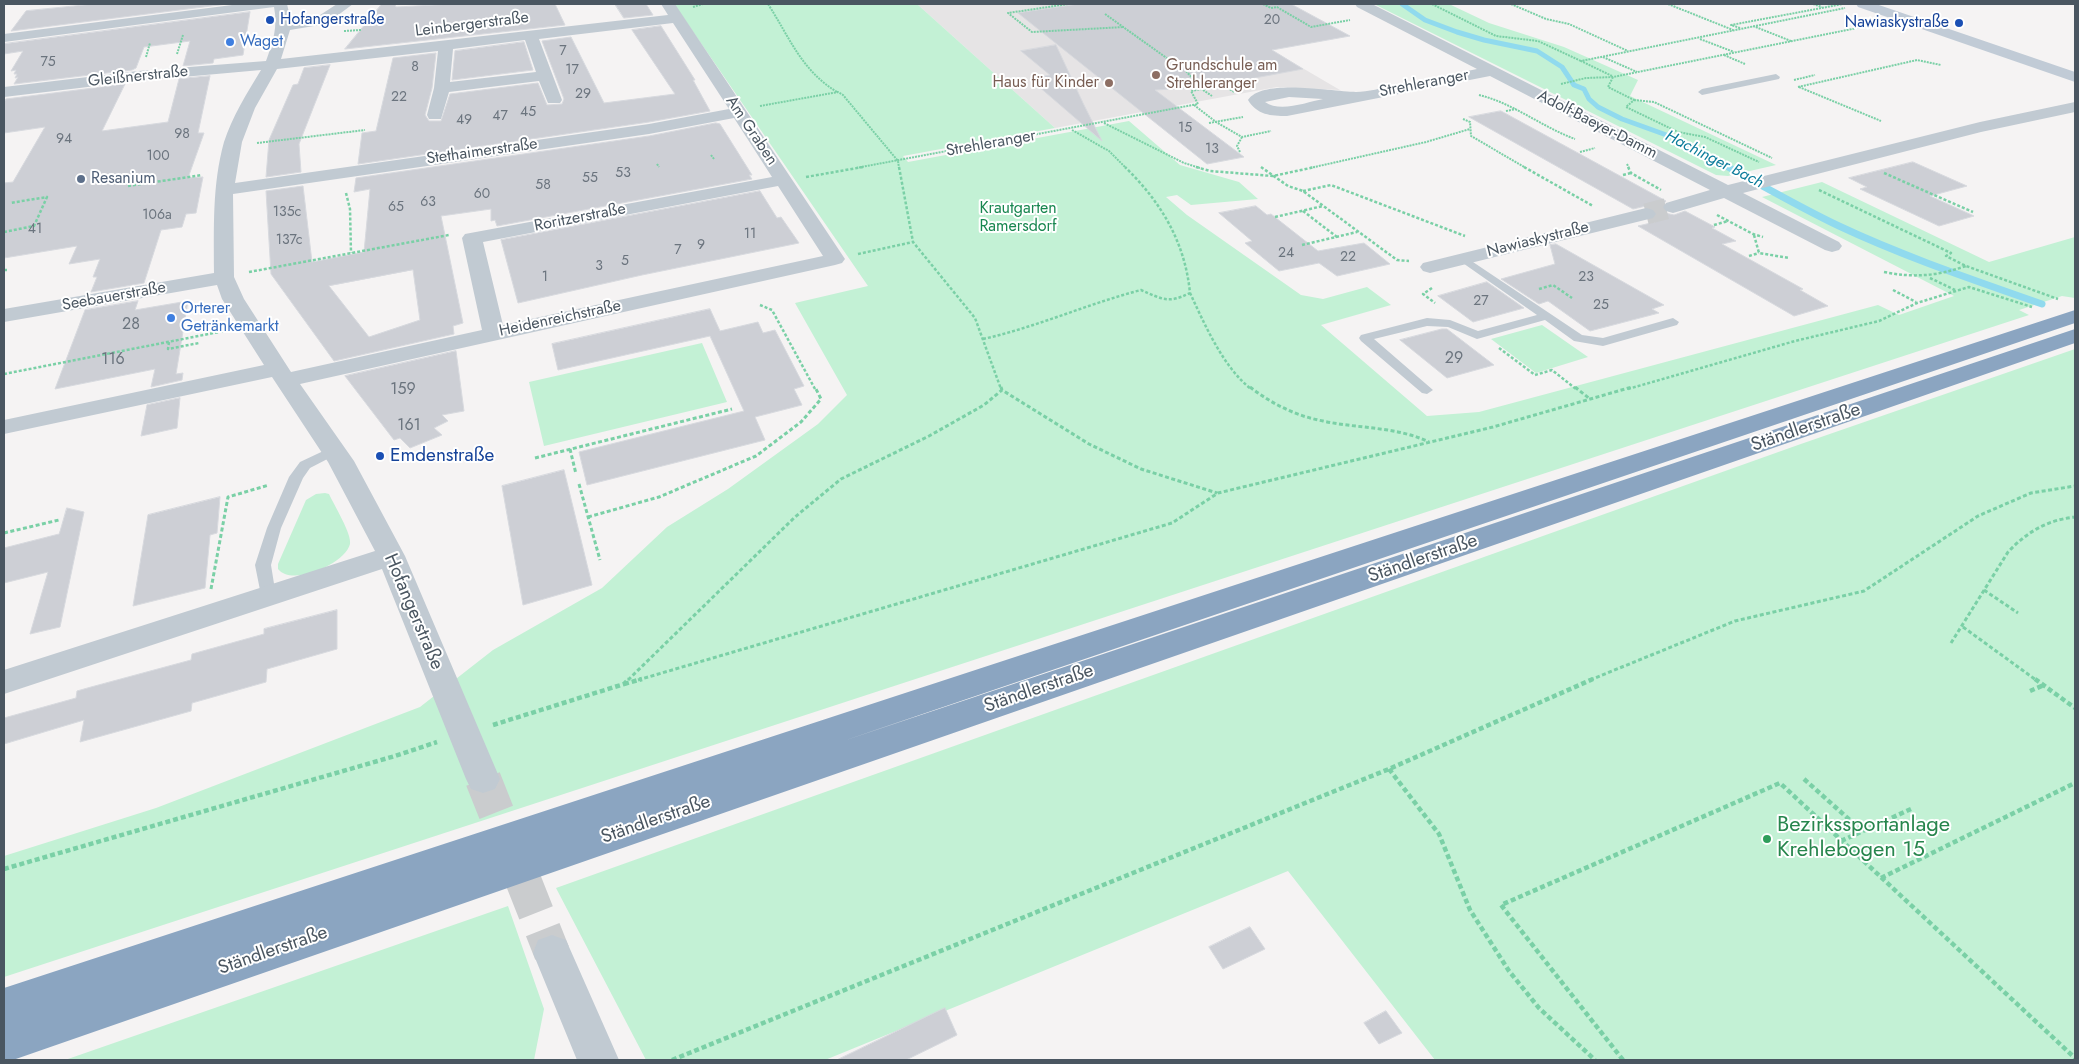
<!DOCTYPE html>
<html>
<head>
<meta charset="utf-8">
<style>
	body { margin:0 }
	#map { position:relative; width:2079px; height:1064px; overflow:hidden; background:#f5f3f3; font-family:Jost,sans-serif }
	canvas { display:block }
	.frame { position:absolute; inset:0; border:5px solid #4a5661; pointer-events:none }
</style>
</head>
<body>
<div id="map">
<canvas width="2079" height="1064"></canvas>
<div class="frame"></div>
</div>
<script>
const ctx = document.querySelector('canvas').getContext('2d');
ctx.lineJoin = 'round';
function paint(path, color) { ctx.fillStyle = color; ctx.fill(path, 'evenodd'); }
function stroke(path, color, width, dash) { ctx.strokeStyle = color; ctx.lineWidth = width; ctx.lineCap = dash ? 'butt' : 'round'; ctx.setLineDash(dash || []); ctx.stroke(path); }
function label(font, color, halo, rows, align = 'center') {
  ctx.font = font + ' Jost,sans-serif'; ctx.lineWidth = 4; ctx.setLineDash([]); ctx.textBaseline = 'middle'; ctx.strokeStyle = halo; ctx.fillStyle = color; for (const [text, x, y, turn = 0] of rows) {
    ctx.save(); ctx.translate(x, y); ctx.rotate((+turn || 0) * Math.PI / 180); ctx.textAlign = isNaN(turn) ? turn : align; if (halo) ctx.strokeText(text, 0, 0); ctx.fillText(text, 0, 0); ctx.restore();
  }
}
paint(new Path2D(`
	M917,4H1193L1340,90L1277,87L1055,128Z`), '#e6e4e5');
paint(new Path2D(`
	M674,4H917L1055,128L903,156L908,162L1129,121L1180,165L1239,182L1258,199L1191,205L1177,195L1166,197L1187,215L1301,295L1323,299L1367,287L1391,305L1321,325L1427,416L1479,412L1878,305L1899,315L1954,296L1762,197L1822,182L1989,262L2075,237V298L2062,296L2019,310L2029,315L4,977V856L156,808L420,707L493,650L602,588L667,527L728,489L818,424L847,395L795,303L868,286Z
	M1374,4H1449L1489,23L1564,47L1638,80L1630,96L1776,165L1728,176L1716,175Z
	M1542,325L1588,357L1536,373L1491,339Z
	M702,343L727,402L544,446L529,382Z
	M2075,349V1060H1435L1288,871L825,1060H646L556,888L1798,445Z
	M325,493L329,494C334,505 352,534 350,544C345,564 292,587 278,569V564L306,500L316,494Z
	M508,906L544,1009L534,1060H65Z`), '#c3f1d5');
stroke(new Path2D(`
	M1402,4L1425,20L1457,32L1484,40L1537,51L1562,67L1574,85L1584,89L1589,99L1598,107L1622,119L1672,137L1731,168`), '#90daee', 5);
stroke(new Path2D(`
	M1728,167C1765,187 1801,208 1839,226C1905,257 1974,280 2042,304`), '#90daee', 7);
const building = new Path2D(`
	M94,4H227L11,31L26,11Z
	M382,4H395L396,7L454,4H555L565,25L345,49Z
	M615,4H646L653,15L624,18Z
	M1079,4H1291L1350,36L1272,50L1303,69L1206,87L1155,90L1244,157L1207,164L1018,13Z
	M250,12L243,55L214,59L213,63L183,66L190,41L144,47L136,68L132,70L14,84L18,77L15,78L17,74H14L16,70L11,71L23,51L4,54V44Z
	M661,26L695,80H693L710,111L649,122L358,164L362,133L376,131L393,58L436,53L432,88L425,115L429,121H441L450,94L538,83L547,105L562,104L564,99L542,41L571,37L604,103L675,94L632,30Z
	M524,42L533,70L452,80L455,51Z
	M1056,45L1083,103L1102,141L1030,79L1050,75L1021,51Z
	M330,65L299,144L301,172L266,177L269,140L293,85L298,84L304,68Z
	M210,76L198,133H204L188,178L203,177L196,213L186,214L182,227L161,230L144,283L91,292L97,277H93L100,259L69,264L77,246L4,258V183L13,182L45,127L4,133V102L6,99L125,84L102,131L168,122L179,79Z
	M1501,111L1666,201L1661,207L1665,213L1674,215L1685,211L1715,227L1712,228L1736,241L1722,244L1803,289L1800,290L1828,306L1794,316L1638,226L1655,222L1652,220L1658,214L1654,208L1646,206L1633,209L1469,117Z
	M716,123L720,124L752,175H749L752,179L497,226L495,220L491,221V209L441,216L463,323L453,326L454,334L334,361L271,274L266,191L303,186L312,262L364,252L370,189L354,192L356,178L649,136ZM413,270L420,320L369,337L329,286Z
	M1913,162L1967,186L1930,196L1974,216L1939,226L1860,189L1867,187L1849,178Z
	M760,191L777,218L781,217L799,243L642,275L518,303L501,240Z
	M1256,206L1267,215L1271,214L1318,251L1364,243L1390,264L1337,276L1319,263L1279,271L1245,243L1252,241L1219,213Z
	M1556,244L1664,305L1652,309L1659,313L1590,331L1548,301L1539,304L1501,279L1555,264L1550,245Z
	M1487,282L1524,308L1473,322L1438,296Z
	M138,301L135,310L188,301L176,374L183,373L182,380L151,387L155,369L55,389L85,310Z
	M710,309L720,331L758,322L763,333L775,330L804,386L794,389L802,405L755,417L765,440L587,485L579,452L744,411L710,336L558,370L552,344Z
	M1442,329H1447L1494,365L1447,378L1400,340Z
	M456,351L464,411L442,415L448,421L434,428L442,435L410,448L400,438L394,440L345,376Z
	M180,398L177,428L141,436L147,405Z
	M564,470L592,585L523,605L502,486Z
	M220,497L217,533L210,535L205,588L133,606L148,515Z
	M67,508L84,512L60,627L30,634L48,572L4,583V548L59,534Z
	M337,610V649L267,669L266,682L192,703L191,711L80,742L84,720L4,744V718L76,698L77,691L91,687L191,660L192,654L264,634V629Z
	M1250,927L1265,949L1223,969L1209,947Z
	M945,1008L957,1035L906,1060H837Z
	M1386,1011L1402,1033L1379,1044L1364,1023Z`);
paint(building, '#cdcfd5');
stroke(building, '#d7d9de', 1);
stroke(new Path2D(`
	M1646,214L1673,207`), '#caccce', 21, [21, 11]);
stroke(new Path2D(`
	M483,779L552,953`), '#caccce', 36, [36, 18]);
stroke(new Path2D(`
	M768,4C790,38 801,70 837,92
	M1068,4L1008,13L1032,32L1124,27
	M1263,4L1271,8L1277,7L1311,27L1350,20
	M1432,4L1496,36L1538,41L1581,61
	M1511,4L1546,19L1569,24L1628,51
	M1668,4L1733,30
	M1813,4L1822,7
	M693,7L703,4
	M1105,14L1168,59
	M360,18H370
	M1753,26L1791,41
	M1740,28L1731,25L1843,4
	M344,31L361,30
	M1700,39L1734,52
	M177,54L183,35
	M1724,55L1745,64
	M146,57L150,43
	M1603,57L1637,72
	M1612,76L1581,61L1845,8
	M1613,77L1608,87L1634,100L1626,107L1678,132L1705,137L1759,162
	M1794,80L1815,75
	M1561,84L1586,78L1613,77L1867,26
	M1225,86L1234,92
	M1798,87L1917,60L1941,65
	M1799,87L1881,121
	M1202,89L1246,81
	M1203,90L1212,96
	M1479,95C1513,103 1542,127 1575,139
	M1634,100L1654,102L1772,158
	M1194,105L1216,122L1242,137L1271,131
	M760,106L838,92L843,95L898,161L899,168
	M1506,111L1516,109
	M1463,119L1470,122L1471,136L1526,168
	M1104,123L1184,163L1200,168
	M1209,123L1243,117
	M1072,130L1109,151L1126,168
	M257,143L365,130
	M1240,152L1237,146L1242,137
	M1580,152L1595,148
	M711,155L714,159
	M657,164L659,167
	M1627,164L1629,168
	M856,168L1198,104L1191,91L1202,89L1186,71
	M1310,168L1426,142L1470,129`), '#7ad0a6', 2, [2, 1]);
stroke(new Path2D(`
	M899,167L913,242L975,318L1001,389
	M1196,167L1210,171L1273,176L1315,167
	M1261,167L1288,186L1303,191L1397,260L1409,261
	M1524,167L1593,206
	M1628,167L1631,173L1661,190
	M1884,173L1973,212
	M1623,175L1631,173
	M806,177L863,167
	M128,186L202,175
	M1819,190L1951,253L1946,256L1966,266L2058,299
	M1303,191L1331,185L1465,236
	M346,193L350,209L351,253
	M1303,211L1337,237
	M1717,215L1753,234L1763,237
	M1275,217L1323,206
	M1714,225L1728,221
	M4,232L34,226L47,197L10,203
	M1754,235L1759,253L1789,258
	M1302,245L1357,232
	M858,254L913,242
	M1749,256L1759,253
	M4,270H8
	M249,272L449,235
	M1884,272C1914,278 1937,276 1966,266
	M1930,278L1955,290
	M1432,288L1423,294L1435,303
	M1539,289L1553,285L1572,298
	M1893,290L1916,302
	M1190,293C1205,325 1223,367 1251,389
	M760,305L772,310L815,389
	M983,339C1037,327 1087,304 1141,290C1162,299 1168,304 1190,293C1185,242 1161,202 1125,167
	M169,342L168,349L199,343
	M1499,348L1535,375L1552,370L1576,389
	M4,374L224,331
	M1628,389L1795,341L1879,321L1917,303L1969,287L2032,307`), '#7ad0a6', 2.5, [3, 2]);
stroke(new Path2D(`
	M1001,387L1002,390L1089,444L1141,469L1217,493
	M1250,387C1272,404 1296,416 1323,421C1359,429 1395,426 1429,442
	M1575,387L1590,399
	M570,449L576,474
	M535,458L732,409
	M579,484L600,560
	M588,517L659,497L756,456L801,422L821,399L815,387
	M4,533L59,520
	M211,589L228,497L269,485
	M1984,590L2018,613
	M1963,627L2036,680
	M1951,643L2008,552C2027,532 2047,520 2075,517
	M628,680L795,517L841,479L929,436L984,405L1002,390
	M638,680L1172,523L1218,493L1493,427L1632,387
	M1590,680L1735,621L1864,591L1978,516L2031,493L2075,486`), '#7ad0a6', 3, [4, 2.5]);
stroke(new Path2D(`
	M2035,679L2075,708
	M624,684L642,679
	M2030,691L2044,685
	M493,725L624,684L629,679
	M1389,769L1439,834L1470,910L1509,971L1539,1008L1595,1060
	M1804,779L1862,831
	M1841,841L1911,809
	M4,869L395,756L437,742
	M1881,878L2075,783
	M672,1060L1389,769L1593,679
	M1623,1060L1501,905L1780,783L2075,1058`), '#7ad0a6', 4.5, [5, 3]);
paint(new Path2D(`
	M1776,74L1780,77L1779,79L1702,95L1698,92L1702,89Z
	M1464,256L1582,335L1603,338L1673,318L1679,322L1677,325L1603,346L1574,341L1545,320L1477,339L1448,327L1427,326L1374,339L1433,390L1427,394L1422,393L1361,341L1359,338L1361,335L1427,318L1450,320L1478,331L1537,315L1460,261L1458,259Z
	M334,446L339,447L341,450L339,453L310,468L303,478L281,528L271,565L276,596L274,600L268,602L262,600L255,565L267,528L289,477L300,462Z`), '#c1cad2');
paint(new Path2D(`
	M240,4H287L291,21L317,17L337,4H353L326,24L290,30L281,59L668,15L661,4H675L845,259L842,263L835,265L300,384L354,461L405,556L500,779L495,789L483,793L471,789L466,779L382,569L4,694V670L375,551L328,462L272,377L4,434V420L264,365L222,299L217,285L4,322V309L214,273C214,229 212,185 224,142C232,117 247,93 261,70L138,81L4,97V87L138,71L266,61C273,42 278,27 274,7L4,42V34ZM673,23L729,109L649,124L235,183L242,142L255,108L277,69L438,51L434,88L427,115L429,119H441L449,92L539,81L548,103H560L562,100L539,39ZM525,40L536,72L450,82L453,49ZM734,118L772,177L465,234L462,238L482,330L291,372L244,299L234,277L233,194L649,134ZM778,186L823,256L503,325L483,242Z
	M1355,4H1372L1728,185L1980,122L2075,102V112L1981,132L1743,193L1839,242L1842,246L1839,250L1832,252L1825,250L1724,198L1673,213L1666,211L1663,207L1666,203L1710,190L1490,76L1287,116C1271,116 1257,115 1248,100C1263,78 1332,92 1356,92C1368,92 1382,88 1394,85C1422,80 1450,75 1477,69L1357,7ZM1289,97L1323,99C1307,102 1280,113 1265,102Z
	M1646,208L1653,210L1656,214L1653,218L1430,273L1423,271L1420,267L1423,263Z
	M552,935L566,940L619,1060H577L533,953L538,940Z`), '#c1cad2');
paint(new Path2D(`
	M1856,4H1876L2075,72V82L1858,7Z`), '#c1cbd6');
paint(new Path2D(`
	M2075,310V323L843,741L2075,329V343L13,1060H4V988Z`), '#8ba5c1');
for (const [x, y, r, color] of [
	[270,20,5,"#1a4fb4"],
	[1959,23,5,"#1a4fb4"],
	[230,42,5,"#3f7fe0"],
	[1156,75,5,"#8d6e63"],
	[1109,83,5,"#8d6e63"],
	[81,179,5,"#5c6f8a"],
	[171,318,5,"#3f7fe0"],
	[380,456,5,"#1a4fb4"],
	[1767,839,5,"#2e9e5b"]
]) { const dot = new Path2D(); dot.arc(x, y, r, 0, 2 * Math.PI); ctx.fillStyle = color; ctx.fill(dot); stroke(dot, '#fff', 2); }
label('14px', '#6b747e', null, [
	["20",1272,21],
	["7",563,52],
	["75",48,63],
	["8",415,68],
	["17",572,71],
	["29",583,95],
	["22",399,98],
	["45",528,113],
	["47",500,117],
	["49",464,121],
	["15",1185,129],
	["98",182,135],
	["94",64,140],
	["13",1212,150],
	["100",158,157],
	["53",623,174],
	["55",590,179],
	["58",543,186],
	["60",482,195],
	["63",428,203],
	["65",396,208],
	["135c",287,213],
	["106a",157,216],
	["41",35,230],
	["11",750,235],
	["137c",289,241],
	["9",701,246],
	["7",678,251],
	["24",1286,254],
	["22",1348,258],
	["5",625,262],
	["3",599,267],
	["1",545,278],
	["23",1586,278],
	["27",1481,302],
	["25",1601,306]
]);
label('16px', '#164399', '#fff', [
	["Hofangerstraße",280,20],
	["Nawiaskystraße",1949,23,"right"]
], 'left');
label('16px', '#4a5661', '#fff', [
	["Leinbergerstraße",472,25,-7],
	["Gleißnerstraße",138,77,-6],
	["Strehleranger",1424,84,-11],
	["Adolf-Baeyer-Damm",1597,125,27],
	["Am Graben",751,131,56],
	["Strehleranger",991,144,-10],
	["Stethaimerstraße",482,152,-8],
	["Roritzerstraße",580,218,-11],
	["Nawiaskystraße",1538,240,-14],
	["Seebauerstraße",114,297,-10],
	["Heidenreichstraße",560,319,-12]
]);
label('16px', '#366cbe', '#fff', [
	["Waget",240,42],
	["Orterer",181,309],
	["Getränkemarkt",181,327]
], 'left');
label('16px', '#785e54', '#fff', [
	["Grundschule am",1166,66],
	["Strehleranger",1166,84],
	["Haus für Kinder",1099,83,"right"]
], 'left');
label('italic 16px', '#0c7c9b', '#fff', [
	["Hachinger Bach",1714,160,27]
]);
label('16px', '#4e5e75', '#fff', [
	["Resanium",91,179]
], 'left');
label('16px', '#17864f', '#fff', [
	["Krautgarten",1018,209],
	["Ramersdorf",1018,227]
]);
label('16px', '#6b747e', null, [
	["28",131,325],
	["29",1454,359],
	["116",113,360],
	["159",403,390],
	["161",409,426]
]);
label('19px', '#4a5661', '#fff', [
	["Ständlerstraße",1806,428,-19],
	["Ständlerstraße",1423,559,-19],
	["Hofangerstraße",413,612,67],
	["Ständlerstraße",1039,689,-19],
	["Ständlerstraße",656,820,-19],
	["Ständlerstraße",273,951,-19]
]);
label('19px', '#164399', '#fff', [
	["Emdenstraße",390,456]
], 'left');
label('22px', '#27864d', '#fff', [
	["Bezirkssportanlage",1777,826],
	["Krehlebogen 15",1777,851]
], 'left');
</script>
</body>
</html>
